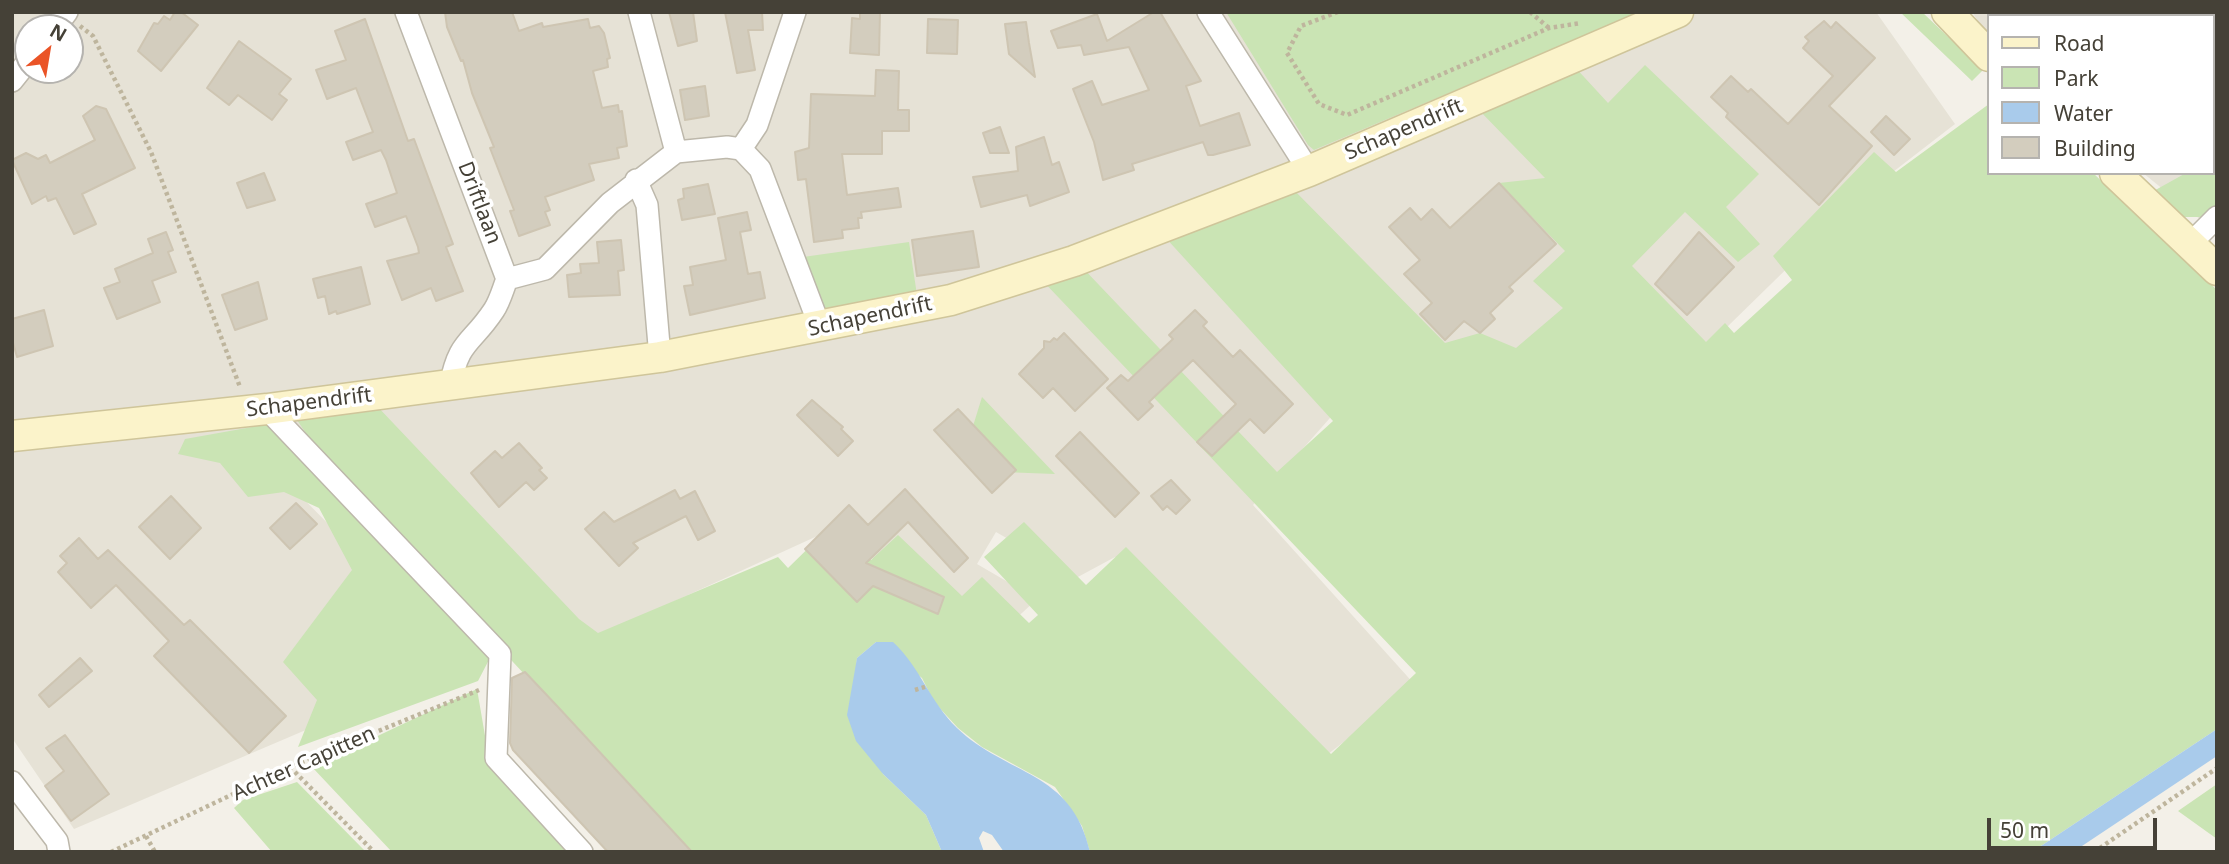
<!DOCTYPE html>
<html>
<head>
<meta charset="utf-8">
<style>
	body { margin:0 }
	#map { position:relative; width:2229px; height:864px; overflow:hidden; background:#f3f0e8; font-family:"Noto Sans",sans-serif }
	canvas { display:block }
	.frame { position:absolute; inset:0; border:14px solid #454137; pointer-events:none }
	.legend { position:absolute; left:1987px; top:14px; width:228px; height:161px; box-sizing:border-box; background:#fff; border:2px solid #b5b3af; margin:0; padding:9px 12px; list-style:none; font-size:21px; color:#454137 }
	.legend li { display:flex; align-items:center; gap:14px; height:35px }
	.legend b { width:35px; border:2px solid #b5b3af }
	.north { position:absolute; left:14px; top:14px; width:70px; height:70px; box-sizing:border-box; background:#fff; border:2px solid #b5b3af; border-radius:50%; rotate:30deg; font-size:19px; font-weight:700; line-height:28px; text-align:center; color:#454137 }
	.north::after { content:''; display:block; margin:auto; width:24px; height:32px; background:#ea5427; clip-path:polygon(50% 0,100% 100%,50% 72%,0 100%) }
	.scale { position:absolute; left:1987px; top:818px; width:170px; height:32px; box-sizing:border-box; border:4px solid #454137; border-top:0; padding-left:9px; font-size:21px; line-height:24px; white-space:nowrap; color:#454137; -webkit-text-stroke:5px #fff; paint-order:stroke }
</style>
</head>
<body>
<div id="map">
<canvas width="2229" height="864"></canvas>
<div class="frame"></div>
<ul class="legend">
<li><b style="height:9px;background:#fbf3ca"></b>Road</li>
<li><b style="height:19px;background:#cae4b4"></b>Park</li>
<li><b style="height:19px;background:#a9cbeb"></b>Water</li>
<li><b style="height:19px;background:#d3cdbe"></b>Building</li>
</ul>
<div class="north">N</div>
<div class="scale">50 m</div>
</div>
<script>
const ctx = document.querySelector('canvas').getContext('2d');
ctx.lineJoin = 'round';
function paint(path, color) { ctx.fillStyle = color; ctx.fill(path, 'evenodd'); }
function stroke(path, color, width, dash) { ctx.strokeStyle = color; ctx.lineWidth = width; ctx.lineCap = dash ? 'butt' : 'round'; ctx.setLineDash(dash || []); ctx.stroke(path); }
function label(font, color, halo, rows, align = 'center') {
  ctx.font = font + ' "Noto Sans",sans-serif'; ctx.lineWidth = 7; ctx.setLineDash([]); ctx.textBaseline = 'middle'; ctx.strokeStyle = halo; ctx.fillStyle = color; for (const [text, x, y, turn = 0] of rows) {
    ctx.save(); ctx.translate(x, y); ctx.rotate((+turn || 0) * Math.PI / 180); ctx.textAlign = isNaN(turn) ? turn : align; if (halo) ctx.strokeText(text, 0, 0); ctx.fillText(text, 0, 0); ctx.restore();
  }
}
paint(new Path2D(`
	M12,12H1876L1955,124L1858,199L1549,501L1406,332L1253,505L1416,686L1319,761L1115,557L1076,578L996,532L977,564L1037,599L979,653L837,527L583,643L262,457L465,662L74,829L12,738ZM28,28H70V70H28Z
	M1972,12H2217V233L2143,173H2213V16H1989V37Z`), '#e6e2d6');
paint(new Path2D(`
	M1226,12H1656L1599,37L1560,46L1314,150L1308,145Z
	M1900,12H1922L1983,70L1972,81Z
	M1573,65L1608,103L1645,65L1759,174L1726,207L1760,244L1738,262L1685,212L1632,266L1706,342L1725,323L1734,333L1792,280L1773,256L1874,152L1896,172L1989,104V173H2093L2217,290V729L2032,852H1090L1082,826L1055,787L982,747L958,728L934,702L922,678L876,642L857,658L855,679L883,774L926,815L942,852H690L322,457L297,420L300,414L376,405L579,619L598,633L778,557L788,568L835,522L871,560L898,535L962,596L982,577L1029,623L1038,615L984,557L1024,522L1086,585L1126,547L1331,754L1416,673L1040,278L1080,265L1277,472L1333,421L1164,236L1289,185L1445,343L1480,333L1516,348L1563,308L1533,281L1565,251L1499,183L1545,178L1477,108Z
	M2217,156V209L2207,217H2177L2150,193L2186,173H2213V158Z
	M909,242L917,295L834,315L818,309L803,257Z
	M982,397L1055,474L1002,472L973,426Z
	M269,424L492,654L478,681L298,747L317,700L283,662L352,570L319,508L284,492L248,497L220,463L178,454L185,439Z
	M477,689L489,759L578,852H392L312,767Z
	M297,782L366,852H272L234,808L243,800Z
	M2217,784V839L2178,811Z`), '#cae4b4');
paint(new Path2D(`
	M876,642H893C920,667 930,702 957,728C1007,776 1072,770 1090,852H1004L992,835L983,831L979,838L984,852H942L926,815L883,774L856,741L847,715L857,658Z
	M2217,729V756L2073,852H2032Z`), '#a9cbeb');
const building = new Path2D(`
	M175,12H181L198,25L161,71L138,51L154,23L158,24L164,16L170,20Z
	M445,12H512L519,31L542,23L543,27L588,19L590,28L599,26L604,33L610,58L607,59L608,67L593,71L602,108L618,105L619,112L622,111L627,146L617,148L619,158L589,164L594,180L545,197L550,210L545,212L550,225L519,236L510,211L514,210L490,148L494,147L472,93L463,60L461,61L447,27Z
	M669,12H693L697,41L678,46Z
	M725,12H762L763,30H748L755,70L737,73Z
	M860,12L880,13L879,55L850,53L852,18L860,19Z
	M1154,12H1160L1201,81L1186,86L1200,126L1239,113L1250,145L1213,155H1208L1203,142L1132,164L1134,170L1103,180L1094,142L1073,89L1092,81L1102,105L1149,90L1129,47L1084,55L1081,45L1058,48L1051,31L1097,14L1107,41Z
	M365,19L408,141L414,139L453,244L446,247L463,291L436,301L431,288L402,300L387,261L419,253L418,247L406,216L375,227L366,204L397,193L386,160L381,150L353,160L346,142L373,132L356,88L327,99L316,70L346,60L335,31Z
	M928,19L958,20L957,54L927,53Z
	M1824,21L1831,28L1836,22L1875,58L1829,106L1872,146L1819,205L1726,117L1728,113L1711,97L1731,76L1748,92L1751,89L1788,124L1833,76L1803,48L1809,41L1805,37Z
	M1026,22L1029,43L1035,77L1009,54L1005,24Z
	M239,41L291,79L279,94L287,100L272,120L238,95L229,105L207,88Z
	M876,70L899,71L898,110H909V131H882V154H842L847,195L898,188L901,207L861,212L862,218H858L859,228L842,230L843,238L814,242L806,179L798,180L795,152L809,148L811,94L875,96Z
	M705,86L709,116L685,120L680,90Z
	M96,106L106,109L135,168L82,194L96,224L74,234L56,198L48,201L46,196L32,204L12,160L26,153L38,159L46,155L50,163L95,140L83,116Z
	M1886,116L1910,139L1894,155L1871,132Z
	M1000,127L1009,153H990L983,133Z
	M1044,137L1052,165L1059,162L1069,192L1030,206L1027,195L981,207L973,177L1018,171L1016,147Z
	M264,173L275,200L247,208L237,183Z
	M1499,183L1556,244L1509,287L1513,291L1490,313L1495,319L1480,333L1464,321L1445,340L1420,314L1432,303L1404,274L1420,260L1389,227L1410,208L1421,220L1432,209L1450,228Z
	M708,184L715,214L682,220L678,200L684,198L683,189Z
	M747,212L751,230L740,232L748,274L760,272L765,298L690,315L684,286L693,285L690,267L726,260L718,218Z
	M973,231L979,267L917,276L912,240Z
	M166,232L173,250L168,252L176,272L152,281L160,302L117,319L104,288L120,282L115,269L153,253L148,239Z
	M1699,232L1734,267L1687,315L1655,284Z
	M621,240L624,270L618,271L620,295L569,297L567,275L581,273L580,264L599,263L597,242Z
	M361,267L370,304L337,314L336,311L329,314L325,296L318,298L313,279Z
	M258,282L267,319L235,330L222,295Z
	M44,310L53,346L17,357L12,339V319Z
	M1195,310L1207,322L1203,326L1233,357L1240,350L1293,404L1264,433L1250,419L1212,456L1197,442L1236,404L1193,360L1149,402L1153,406L1138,420L1107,388L1121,375L1128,381L1173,339L1169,335Z
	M1064,333L1108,379L1075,411L1053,388L1043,398L1019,374L1044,348V341L1050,342L1054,338L1057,340Z
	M812,400L843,427L841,429L853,441L838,456L797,415Z
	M958,409L1016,470L992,493L934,430Z
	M1080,432L1139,493L1115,517L1056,456Z
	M519,443L542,468L539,470L547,478L534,490L526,482L499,507L471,473L495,451L502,458Z
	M1171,480L1190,500L1176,514L1167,506L1163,510L1151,496Z
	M905,489L968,558L954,572L908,522L866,563L944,597L938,614L873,586L857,602L805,549L849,505L868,525Z
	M675,490L680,499L695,491L715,531L698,540L686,516L633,543L638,548L619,566L585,529L604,512L614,522Z
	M171,496L201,528L170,559L139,527Z
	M296,503L317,524L290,549L270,528Z
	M79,538L98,559L108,550L184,625L190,620L286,716L249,753L154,656L169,641L116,585L91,608L58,572L67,563L60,556Z
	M80,658L92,671L49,707L39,695Z
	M525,672L558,707L692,852H608L513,750L510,743L512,678Z
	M65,735L109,794L71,821L45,786L64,771L46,748Z`);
paint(building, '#d3cdbe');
stroke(building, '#cec5b2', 2);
const street = new Path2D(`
	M406,12L507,279C503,289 500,301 494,310C471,345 459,339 450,386
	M795,12L757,125L741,149L760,169L820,327
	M1208,12L1309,171
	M2124,12L2126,16
	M55,28L67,12
	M12,81L28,61
	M676,152L727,147L741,149
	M636,180L647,205L660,357
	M2190,244L2217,217
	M507,279L545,269L610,203L676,152L639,12
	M267,409L500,654L496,758L582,852
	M12,782L57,841L59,852`);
const secondary = new Path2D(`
	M1947,12L1989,56
	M2115,173L2217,270
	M12,436L267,409L660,357L951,300L1074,261L1309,171L1678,12`);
stroke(street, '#bdb8ab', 24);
stroke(secondary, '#cfc59a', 33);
stroke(new Path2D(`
	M1338,12L1301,26L1287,53L1319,104L1347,115L1549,28L1581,23
	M1530,12L1549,28
	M2204,16L2213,12
	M80,26L93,36L151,152L240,387
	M915,690L928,686
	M290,767L374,852
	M146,836L155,852
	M111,852L290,767L479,690
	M2094,852L2217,768`), '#beb59d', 4.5, [3.5, 3.5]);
stroke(street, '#fff', 21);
stroke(secondary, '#fbf3ca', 30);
label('21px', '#454137', '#fff', [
	["Schapendrift",1404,130,-23],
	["Driftlaan",479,203,69],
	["Schapendrift",870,317,-12],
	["Schapendrift",309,403,-7],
	["Achter Capitten",304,764,-24]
]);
</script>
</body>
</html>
